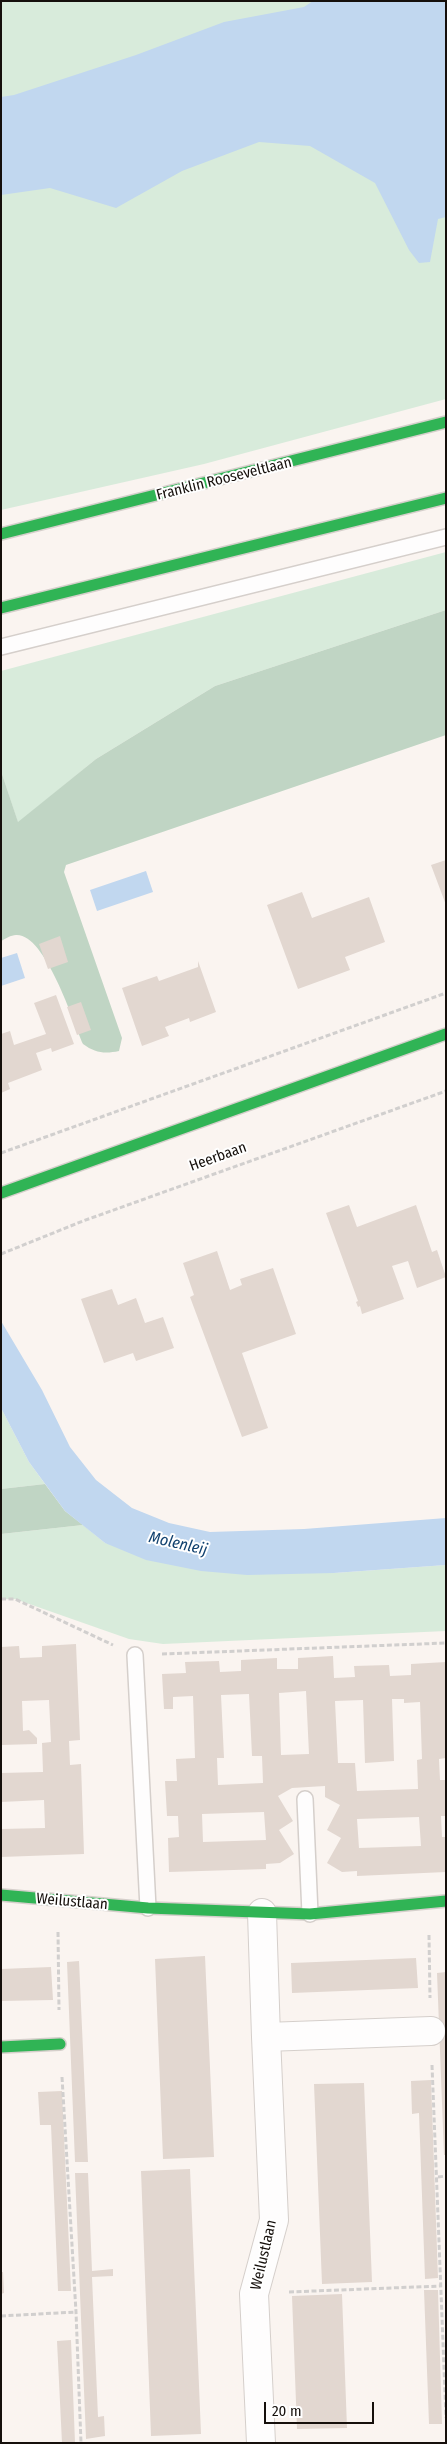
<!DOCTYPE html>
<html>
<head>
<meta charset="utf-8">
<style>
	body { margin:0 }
	#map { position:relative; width:447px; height:2444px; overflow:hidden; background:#faf4f0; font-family:"Fira Sans Condensed",sans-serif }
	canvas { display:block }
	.frame { position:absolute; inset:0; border:2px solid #150f0b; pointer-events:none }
	.scale { position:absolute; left:264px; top:2402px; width:110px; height:22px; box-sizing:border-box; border:2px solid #150f0b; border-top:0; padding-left:6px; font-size:15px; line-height:18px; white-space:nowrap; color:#150f0b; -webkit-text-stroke:4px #fff; paint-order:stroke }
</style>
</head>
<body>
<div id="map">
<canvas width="447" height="2444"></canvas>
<div class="frame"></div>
<div class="scale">20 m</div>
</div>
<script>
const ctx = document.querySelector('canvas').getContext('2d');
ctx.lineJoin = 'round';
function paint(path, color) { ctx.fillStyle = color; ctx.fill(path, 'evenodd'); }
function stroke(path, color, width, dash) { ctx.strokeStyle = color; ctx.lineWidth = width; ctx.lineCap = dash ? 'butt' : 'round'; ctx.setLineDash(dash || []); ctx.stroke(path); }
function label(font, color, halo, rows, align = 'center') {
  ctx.font = font + ' "Fira Sans Condensed",sans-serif'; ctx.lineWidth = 4; ctx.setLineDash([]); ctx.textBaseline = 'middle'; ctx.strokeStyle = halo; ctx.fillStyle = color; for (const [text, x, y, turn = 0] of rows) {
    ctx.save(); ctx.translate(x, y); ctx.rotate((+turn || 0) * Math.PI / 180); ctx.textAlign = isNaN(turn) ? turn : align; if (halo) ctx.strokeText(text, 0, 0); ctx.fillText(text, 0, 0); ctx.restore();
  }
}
paint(new Path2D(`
	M1,1H446V399L204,464L1,510Z
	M446,552V610L215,686L96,759L18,823L1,771V671Z
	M1,1408L29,1462L45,1484L1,1489Z
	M83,1525L105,1543L334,1573L446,1565V1631L163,1644L129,1639L15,1599H1V1534Z`), '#d8ebdb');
paint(new Path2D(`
	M446,610V735L66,865L64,872L122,1038L119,1051C105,1054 95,1053 83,1044C73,1021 45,933 16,935C11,935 5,939 1,941V771L18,822L96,759L215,686Z
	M45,1484L65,1511L83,1525L1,1534V1489Z`), '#c0d5c4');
paint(new Path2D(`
	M313,1H446V217L438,219L430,262L419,263L409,250L375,183L310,146L259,142L182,171L116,208L50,188L1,195V97L14,95L136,55L224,22L304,7Z
	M146,871L153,892L97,911L90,890Z
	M17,953L25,978L1,986V958Z
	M1,1321L42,1390L70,1447L96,1480L132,1508L169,1523L210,1532L304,1529L446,1518V1565L334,1573L247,1575L201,1571L146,1560L105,1543L65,1511L29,1462L1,1408Z`), '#c1d7ef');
paint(new Path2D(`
	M446,860V905L431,865Z
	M302,892L312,918L369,897L385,942L345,957L350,970L298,989L267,905Z
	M60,936L68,962L48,969L39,944Z
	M198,961L216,1012L190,1022L189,1018L165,1027L169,1036L142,1046L122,988L157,976L159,981L198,967Z
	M56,995L74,1044L52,1052L51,1048L36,1053L42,1070L8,1083L10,1089L1,1093V1034L10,1031L14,1045L46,1034L34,1003Z
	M81,1002L91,1030L77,1035L67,1007Z
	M349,1205L357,1227L416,1205L432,1252L437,1250L446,1277L417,1288L408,1261L392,1266L404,1299L362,1314L360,1306L358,1307L356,1302L358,1301L326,1213Z
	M217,1251L230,1290L242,1285L240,1279L273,1268L296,1334L242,1353L268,1428L242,1437L190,1297L194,1295L183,1263Z
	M112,1289L118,1305L136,1298L145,1323L163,1317L174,1348L136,1361L133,1353L104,1363L81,1299Z
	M76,1644L80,1740L69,1741L70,1765L81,1764L84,1854L1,1857V1829L45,1828L44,1800L1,1802V1773L43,1772L42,1743L51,1742L49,1700L22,1701L23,1731L29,1730L37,1738V1744L1,1745V1647L19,1646L20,1658L42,1657V1646Z
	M333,1656L334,1678L355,1677L354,1666L389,1665L390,1676L411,1675V1664L446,1662V1758L439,1759L440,1780H446V1816H441L442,1837H446V1872L357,1876V1871L342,1872L327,1863L341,1838L327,1830L340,1805L325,1797V1786L292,1788L278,1796L293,1821L279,1830L294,1854L280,1863L266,1864V1869L169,1872L168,1838L179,1837L178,1816H167L165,1781H177L176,1759L195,1758L193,1696L173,1697V1709H164L162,1674L186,1673L185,1662L219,1661L220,1672L241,1671V1660L277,1658V1669H298V1658ZM306,1691L309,1754L281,1755L279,1693ZM249,1694L252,1756H262L263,1783L218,1785L217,1758H224L221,1695ZM392,1699H404V1703L420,1702L422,1759L417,1760L418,1789L357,1791L355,1763H338L335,1701L363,1700L365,1763L394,1761ZM264,1812L266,1840L203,1842L202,1814ZM419,1817L421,1846L359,1848L357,1819Z
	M205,1956L214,2157L163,2159L155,1959Z
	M416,1958L418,1988L292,1993L291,1963Z
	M79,1961L88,2162H75L67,1962Z
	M51,1967L53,2000L1,2001V1969Z
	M446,1972V2155H444L437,1973Z
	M431,2080L438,2278L425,2279L419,2113L412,2114L411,2081Z
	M364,2083L372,2282L322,2284L314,2084Z
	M62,2091L71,2291H58L51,2125H40L38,2092Z
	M190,2169L201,2434L151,2436L141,2171Z
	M75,2173H88L92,2271L113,2269V2276L92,2277L98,2417L104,2416L105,2436L86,2439Z
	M1,2272H3L4,2293L1,2294Z
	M424,2290H438L442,2424H429Z
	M342,2294L347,2428L297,2429L292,2296Z
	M71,2340L75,2443H62L57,2341Z`), '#e2d7d0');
const lane = new Path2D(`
	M1,647L446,537
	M135,1655L148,1908
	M305,1799L310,1914`);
const street = new Path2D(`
	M262,1913L266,2037L431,2031
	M261,2443L254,2294L274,2220L266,2037`);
const fast = new Path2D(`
	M1,534L446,422
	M1,608L446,498
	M1,1193L446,1034
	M1,1895L148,1908L310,1914L446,1901
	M1,2047L60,2044`);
stroke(lane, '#d5cfcb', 18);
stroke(street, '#d5cfcb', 30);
stroke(fast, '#d5cfcb', 14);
stroke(new Path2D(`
	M1,1153L446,993
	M1,1254L83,1221L446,1091
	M1,1599H15L113,1645
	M162,1654L446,1643
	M58,1932L59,2010
	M429,1935L430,1998
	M432,2065L446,2418
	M62,2077L76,2312L81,2443
	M438,2177L446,2176
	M289,2292L441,2286
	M1,2316L76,2312`), '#d1cfce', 3, [5, 2.5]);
stroke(lane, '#fefdfd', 15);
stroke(street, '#fefdfd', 28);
stroke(fast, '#30b455', 11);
label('15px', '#150f0b', '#fff', [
	["Franklin Rooseveltlaan",224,479,-14],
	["Heerbaan",218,1157,-20],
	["Weilustlaan",72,1902,5],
	["Weilustlaan",264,2255,-77]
]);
label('italic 16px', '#12426f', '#fff', [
	["Molenleij",178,1544,13]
]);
</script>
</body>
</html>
